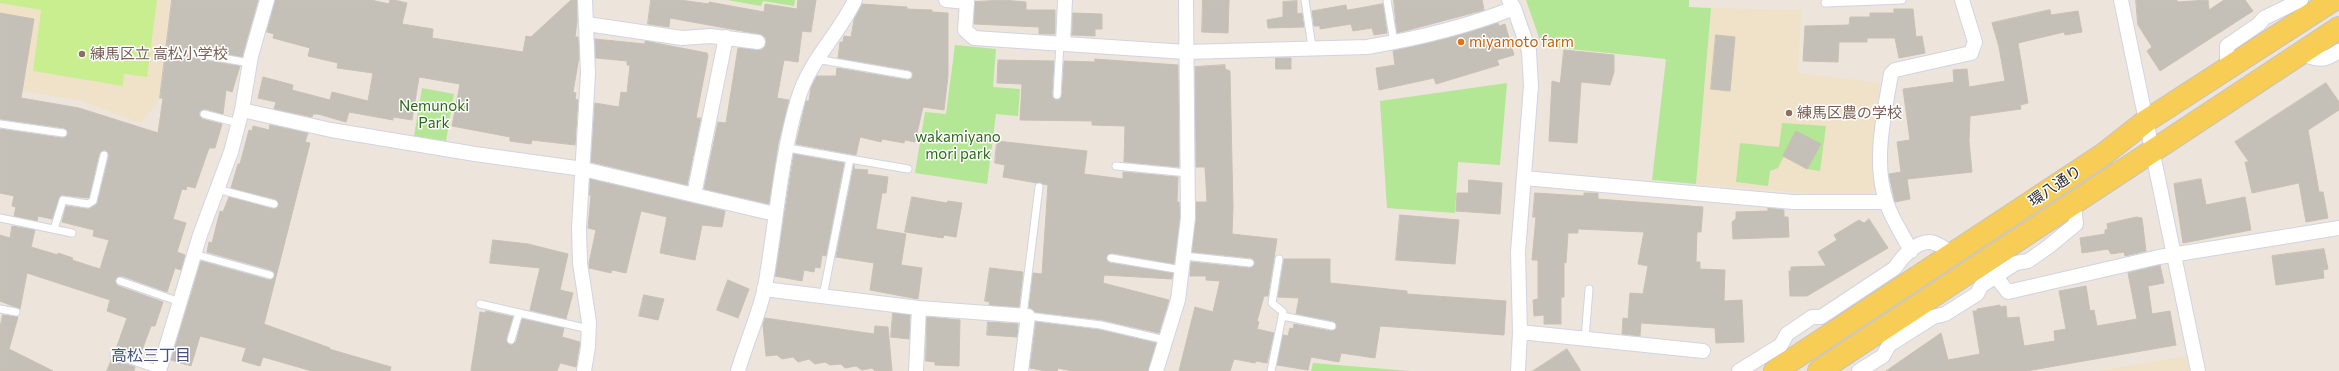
<!DOCTYPE html>
<html>
<head>
<meta charset="utf-8">
<style>
	body { margin:0 }
	canvas { display:block; background:#ede4db }
</style>
</head>
<body>
<canvas width="2339" height="371"></canvas>
<script>
const ctx = document.querySelector('canvas').getContext('2d');
ctx.lineJoin = 'round';
function paint(path, color) { ctx.fillStyle = color; ctx.fill(path, 'evenodd'); }
function stroke(path, color, width, dash) { ctx.strokeStyle = color; ctx.lineWidth = width; ctx.lineCap = dash ? 'butt' : 'round'; ctx.setLineDash(dash || []); ctx.stroke(path); }
function label(font, color, halo, rows, align = 'center') {
  ctx.font = font + ' Commissioner,"Noto Sans JP",sans-serif'; ctx.lineWidth = 3; ctx.setLineDash([]); ctx.textBaseline = 'middle'; ctx.strokeStyle = halo; ctx.fillStyle = color; for (const [text, x, y, turn = 0] of rows) {
    ctx.save(); ctx.translate(x, y); ctx.rotate((+turn || 0) * Math.PI / 180); ctx.textAlign = isNaN(turn) ? turn : align; if (halo) ctx.strokeText(text, 0, 0); ctx.fillText(text, 0, 0); ctx.restore();
  }
}
paint(new Path2D(`
	M0,0H170L158,102L141,123L78,100L0,87Z
	M1711,8L1801,10L1798,73L1880,83L1874,143V174L1877,188L1871,194H1817L1696,184Z
	M2186,356L2189,371H2096Z`), '#efe2c9');
paint(new Path2D(`
	M727,0H795L794,6L763,1L761,6Z
	M1526,0H1689V7L1711,8L1696,184L1652,180L1666,59L1542,46Z
	M955,45L996,49L993,87L1020,89L1018,116L996,114L987,184L915,173L925,112L946,114Z
	M1507,83L1500,165L1458,162L1455,213L1387,208L1380,101Z
	M422,88L454,94L446,141L414,136Z
	M1782,123L1826,126L1820,171L1807,169L1796,131L1778,168L1770,171L1768,186L1736,182L1740,143L1779,147Z
	M1313,363L1410,371H1311Z`), '#b3e695');
paint(new Path2D(`
	M0,0H157L147,77L124,74L123,86L33,71L41,10L0,3Z`), '#c9ee90');
const building = new Path2D(`
	M172,0H258L242,57L194,48L188,52L192,58L240,66L232,92L226,90L223,114L205,109L199,112L202,119L222,124L215,148H209L195,188L187,186L186,190L182,189L173,219L186,223L177,252L185,255L181,270L175,268L167,292L122,276L115,280L118,286L163,302L155,326H151L139,358L116,349L127,318L107,311L110,300L27,273L20,309L0,301V235L10,238L12,226L35,230L31,247L58,255V253L73,258L72,260L100,269L109,240L93,236L94,230L62,222L66,206L88,209L97,204L109,156L106,150L99,154L89,198L61,195L52,219L38,216L37,221L14,216L16,207L12,206L14,196L0,193V129L62,138L68,133L64,128L0,119V13L34,19L21,98L79,108L158,133L163,98H160Z
	M275,0H371L389,4L390,0H394L407,3L402,24L433,29L432,38L523,52L526,36L531,37L571,0H577V21L575,37H578L579,57L573,92L576,93L575,99L578,100L575,145L532,140L531,144L510,141V137L452,126L460,84L419,77L412,120L393,117V120L349,112L346,122L318,114H313L312,117L274,109L276,102L258,98L263,77L293,85L292,90L330,100L332,92L368,101L373,73L337,68L338,63L308,56L310,48L273,38L274,34L267,32Z
	M651,0H680L709,4V2L764,12L765,4L797,9L798,0H816L811,32L802,31L798,62L784,60L777,98L789,100L778,144L769,204L704,189L718,122L726,123L738,48L761,50L765,47L766,38L759,34L670,18L669,27L648,24Z
	M1003,0L1026,2V10H1055V34H1039V27L974,24L975,2Z
	M1203,0H1229L1228,33L1202,32Z
	M1394,0H1482L1484,10L1397,33Z
	M2136,0H2177V2L2208,0L2209,10L2224,0H2245L2253,11L2160,71L2147,51L2152,47L2138,25Z
	M1297,1V14L1302,13L1304,27L1268,28L1267,20L1283,17V2Z
	M862,4L907,7V9L932,10V12L948,13V76L944,110L923,107L915,142L905,140L904,143L882,139L881,142L860,137L856,155L796,144L806,101H809L811,87L817,76H836L837,68L907,80L912,78L913,73L909,70L838,58L840,42H843L844,36L851,37L854,20Z
	M1383,4L1387,33L1374,35L1372,28L1353,31L1351,24L1320,29V26H1314L1312,11L1346,5L1347,10Z
	M1894,9H1913L1916,37L1922,36L1925,53L1899,58L1895,38H1867V42H1839L1838,62L1803,61L1805,26L1849,25L1850,17H1870V13H1894Z
	M2050,10L2051,15L2078,11L2082,32L2065,35L2064,32L2018,43L2028,103L2020,105L2021,109L1970,116L1969,141L1972,172L1907,179L1910,199L1895,202L1889,174L1901,172L1897,142L1910,140L1903,89L1954,82L1953,70L1967,69L1969,87L2005,81L1999,47L1992,23Z
	M1073,13L1102,14V29H1095V36L1072,35Z
	M1498,23L1499,26L1505,24L1514,55L1497,60L1499,65L1436,84L1434,78L1379,90L1376,68L1395,65L1393,51L1444,39Z
	M1716,35L1735,37L1730,91L1711,89Z
	M595,39L645,44V41L707,53L708,56L696,118H701L687,185L591,162L595,103L619,107L621,92L627,93L630,65H627V61L596,58Z
	M1564,50L1614,55V72L1610,85L1581,82L1577,143L1549,141L1552,81L1560,83Z
	M1276,58H1291V69H1276Z
	M1095,59L1178,65L1179,167L1124,162L1125,126L1092,125V121L1020,120L1022,84L997,83L998,60L1054,61L1052,95L1055,99L1059,100L1062,95L1064,61L1095,62Z
	M1225,65V69L1230,71L1233,208L1232,234L1277,239L1268,296H1264L1257,321L1259,322L1257,329L1274,333L1267,363L1256,361L1255,363L1234,359L1230,371H1179L1195,307L1213,312L1220,281L1206,280V276H1190L1191,262L1249,268L1255,264L1251,258L1192,252L1196,202H1207L1205,167H1196L1195,67Z
	M2326,83L2339,102V110L2308,130L2319,192H2323L2328,218L2306,222L2299,183L2252,193L2245,162H2249L2235,142Z
	M270,125L308,133L305,142L310,143L264,324L330,348L329,349L391,367L390,371H312L263,357L260,366L242,361L246,348L200,336L191,366L171,360L201,261L269,280L275,277L271,270L207,252L209,242L212,243L220,211L223,212L229,197L273,209L279,206L275,199L231,188L238,164H240L249,130L252,131L253,126L269,130Z
	M1796,131L1821,144L1807,169L1783,156Z
	M997,141L1087,151L1084,174L1123,179V172L1178,177L1177,202H1179L1180,218L1174,264L1112,253L1106,258L1110,263L1173,273L1172,279L1104,275L1103,283L1169,300L1159,333L1102,320L1035,312L1029,308L1033,273L1042,274L1048,185L1003,177L1005,165L995,163Z
	M794,154L844,163L826,256L822,255L820,268L815,267L814,272L804,270L802,281L775,276Z
	M854,165V169L868,170L867,174L888,177L886,193H882L876,229L906,234L901,265L922,268L918,299L870,290L874,263L836,257Z
	M590,179L725,211L722,227L702,225L695,260L660,253L667,217L641,211L626,273L612,270L611,273L589,268V263L596,230L588,228L591,195H589Z
	M2201,179L2206,205L2245,197L2251,230L2183,243L2174,184Z
	M1469,180L1502,183L1500,214L1456,211L1457,193H1468Z
	M1535,193L1584,196V193H1598V199L1703,207L1701,232H1697L1696,262H1700V269L1725,270L1724,301L1742,300L1744,342L1716,343L1715,328L1641,323L1640,336L1622,334L1623,318L1628,319L1630,293L1643,294L1648,266L1638,264L1644,232L1578,229V233H1568L1566,263L1564,262V297H1561V324H1544V315L1534,316L1533,300L1538,299V260H1532L1536,217H1533Z
	M912,197L947,203L948,201L962,203L956,237L944,235L943,238L905,232Z
	M1768,208L1784,210V217H1788L1789,237L1733,239L1732,222L1736,219V212L1768,211Z
	M1400,215L1459,220L1455,264L1396,260Z
	M2137,217L2142,218L2146,251L2125,256L2124,252L2111,254L2108,249L2082,253L2080,238L2105,234V230L2108,229L2107,224Z
	M1869,219L1888,248L1807,296H1790L1789,271H1791V267L1826,266L1818,252L1837,240L1834,235L1859,220L1864,223Z
	M493,240L528,244L568,254L560,290L573,293L566,319L530,310L540,268L490,263Z
	M2324,249L2328,269L2323,270L2324,278L2276,285L2272,256Z
	M1284,259H1330V283L1407,291V294L1506,301L1504,335L1380,326L1375,358L1341,353L1339,362L1311,357L1308,370L1277,365L1283,335L1288,336L1290,328L1293,329L1294,324L1331,331L1337,327L1333,321L1296,314L1299,298L1278,297Z
	M2160,265L2164,283L2148,286L2152,314L2170,311L2176,345L2026,371H1886L1941,333L1948,360L1980,354L1973,311H1977V309L2000,305V307L2006,306L2007,318L2019,317L2024,346L2055,341L2054,331L2066,329L2059,291L2086,286L2090,311L2094,310L2097,326L2137,319L2128,273Z
	M990,268L1023,272L1019,307L989,305L990,302L985,301Z
	M728,280L749,289L738,318L717,310Z
	M644,295L664,299L658,320L639,316Z
	M486,311L513,317L506,339L510,345L516,342L522,319L564,328L562,337L580,342L576,367L560,363L557,371H471L480,312L486,313Z
	M893,313L910,315L909,339L891,337Z
	M3,315L18,317L9,349L53,371H0V327Z
	M927,317L960,320L959,366L935,365V362L926,361Z
	M765,318L874,334L875,326L888,327L892,371H875L872,368L862,370L856,366L845,368L841,364L830,365L825,362L815,364L809,359L798,362L793,357L782,359L777,355L766,356L763,325Z
	M988,322L1018,324L1017,337L987,335Z
	M1036,322L1100,330L1156,343L1148,371H1072L1058,368L1057,371H1046L1030,368Z
	M1567,349L1581,371H1533Z
	M112,359L135,367L134,371H107Z`);
paint(building, '#c4bfb7');
stroke(building, '#c8c1b4', 1);
const service = new Path2D(`
	M1305,0L1312,47
	M1387,0L1394,43
	M1825,3L1902,0
	M193,53L250,63
	M816,59L908,75
	M1057,95L1060,44
	M204,114L238,123
	M0,124L63,133
	M788,148L850,159L823,296
	M850,159L908,169
	M1116,166L1188,173
	M217,189L274,204
	M0,218L72,233
	M54,229L63,200L88,204L93,201L104,155
	M194,254L270,275
	M1184,256L1250,263
	M1111,258L1182,270
	M120,281L180,302
	M480,304L589,329
	M0,309L16,312
	M1023,315L1039,187
	M1028,316L1101,325L1165,340
	M1282,316L1332,326
	M1585,339L1589,289
	M511,340L519,313
	M114,354L159,370
	M1271,371L1283,312L1272,303L1279,259`);
const minor = new Path2D(`
	M946,0L967,2L965,30L974,38L1186,52L1367,47C1415,39 1469,26 1514,8
	M1509,0L1514,8L1529,51L1531,86L1518,252L1520,332L1518,371
	M2121,0L2198,371
	M587,24L682,38L711,36L758,42
	M1063,44L1065,0
	M2301,54C2319,60 2323,62 2339,51
	M2227,69V46L2259,24L2264,18L2301,0
	M242,110L331,130L475,154L583,169L775,214
	M1524,178L1793,202H1886
	M694,195L726,37
	M1911,251C1903,235 1891,218 1886,201C1873,161 1884,115 1891,74L1895,70L1971,53L1975,42L1962,0
	M1996,277L2008,292L2159,257L2339,228
	M764,289L919,308L1028,316L1021,371
	M1520,332L1703,351
	M159,371L200,235L231,152L242,110L251,56L267,0
	M584,371L588,347L589,322L580,263L579,228L588,73L585,0
	M738,371C746,343 759,315 765,287C776,225 780,160 798,99C810,59 838,36 855,0
	M916,371L919,308
	M1156,371L1178,300L1188,218L1186,0
	M1739,371L1781,345L1787,334L1812,317H1821L1895,268C1901,258 1916,241 1930,242C1937,242 1946,250 1953,254
	M1859,371L1883,356L1889,345L1933,317L1945,314L1977,294L1981,286L2016,263L2028,261L2048,247L2076,224L2074,204`);
const primary = new Path2D(`
	M1775,371L2104,154L2146,121L2333,0
	M1819,371L2339,28`);
stroke(service, '#d0d4e3', 9);
stroke(minor, '#d0d4e3', 16);
stroke(primary, '#c3c3c3', 24);
stroke(service, '#fff', 7);
stroke(minor, '#fff', 14);
stroke(primary, '#f7cd56', 22);
for (const [x, y, r, color] of [
	[1461,42,4,"#e8710a"],
	[82,54,4,"#8d6e63"],
	[1789,113,4,"#8d6e63"]
]) { const dot = new Path2D(); dot.arc(x, y, r, 0, 2 * Math.PI); ctx.fillStyle = color; ctx.fill(dot); stroke(dot, '#fff', 1.5); }
label('15px', '#c56008', '#fff', [
	["miyamoto farm",1469,42]
], 'left');
label('15px', '#785e54', '#fff', [
	["練馬区立 高松小学校",90,54],
	["練馬区農の学校",1797,113]
], 'left');
label('15px', '#2a6a16', '#fff', [
	["Nemunoki",434,106],
	["Park",434,123],
	["wakamiyano",958,137],
	["mori park",958,154]
]);
label('15px', '#2a2a2a', '#fff', [
	["環八通り",2055,186,-34]
]);
label('16px', '#48537d', '#fff', [
	["高松三丁目",151,356]
]);
</script>
</body>
</html>
